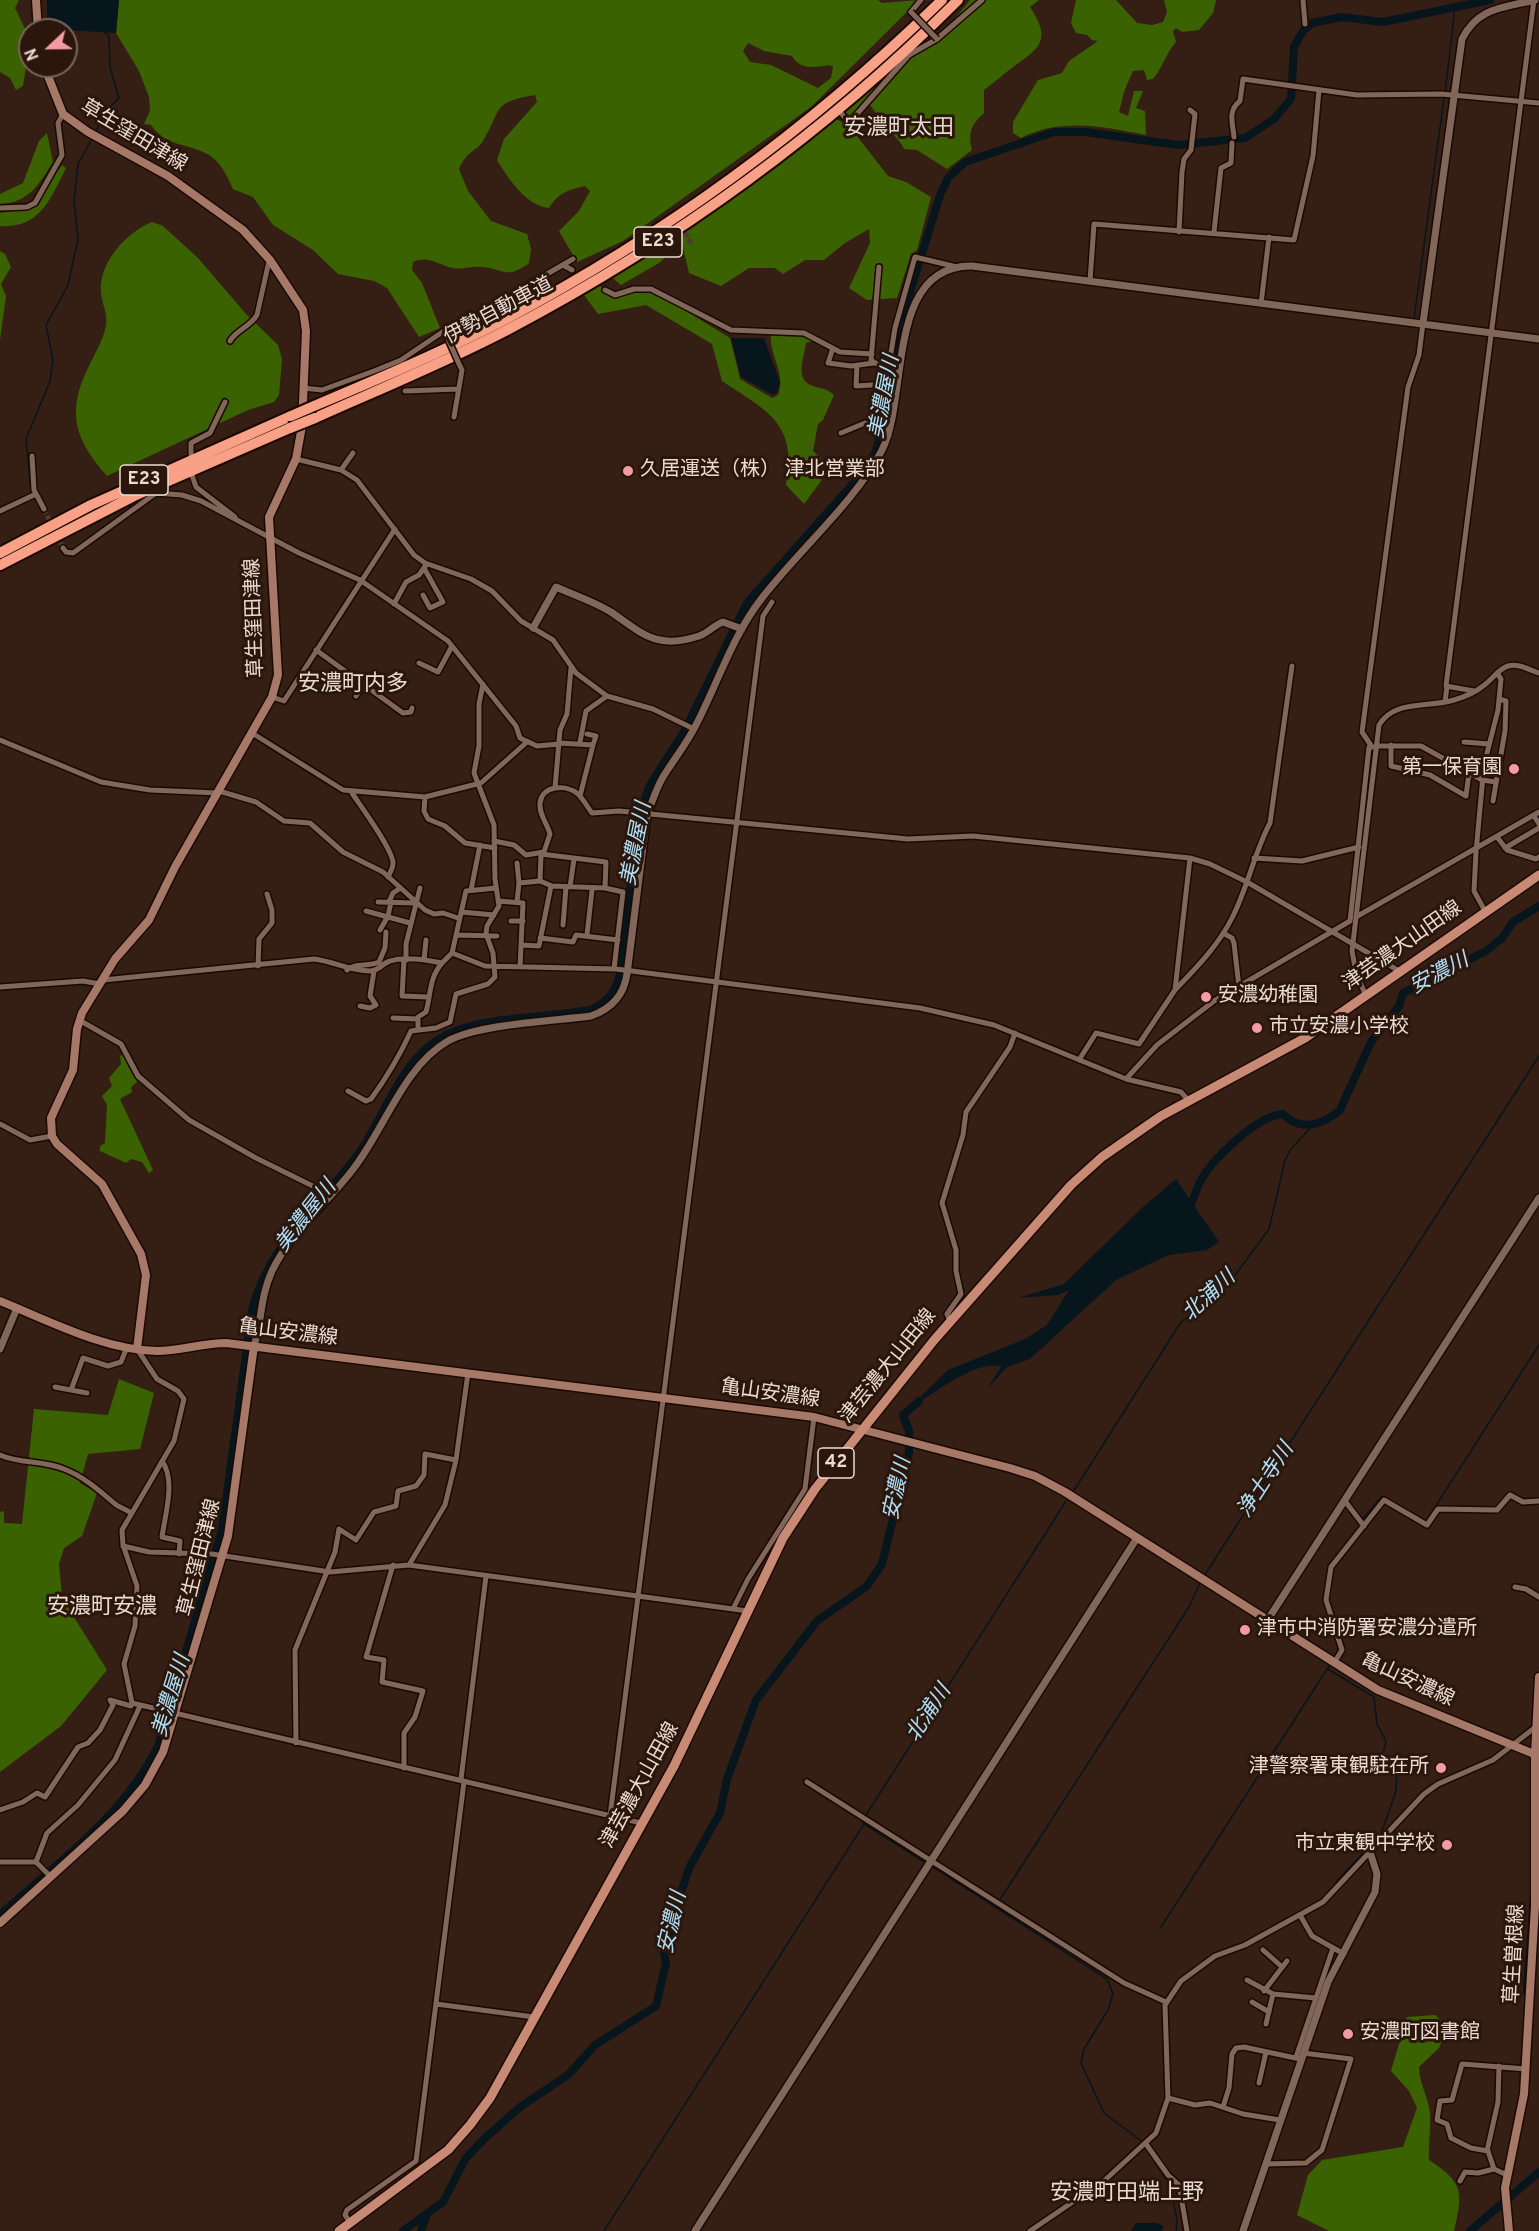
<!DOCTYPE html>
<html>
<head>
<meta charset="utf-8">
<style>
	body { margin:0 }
	#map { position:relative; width:1539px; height:2231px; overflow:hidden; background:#351f15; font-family:Overpass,sans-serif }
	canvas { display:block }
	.north { position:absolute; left:18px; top:18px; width:60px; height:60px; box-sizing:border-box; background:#2b160b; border:2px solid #77655b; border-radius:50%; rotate:248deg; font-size:16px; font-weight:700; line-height:24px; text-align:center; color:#eadbd3 }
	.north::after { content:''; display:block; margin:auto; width:21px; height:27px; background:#f49aa3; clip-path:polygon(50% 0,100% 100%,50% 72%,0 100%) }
</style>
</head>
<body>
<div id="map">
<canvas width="1539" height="2231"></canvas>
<div class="north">N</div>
</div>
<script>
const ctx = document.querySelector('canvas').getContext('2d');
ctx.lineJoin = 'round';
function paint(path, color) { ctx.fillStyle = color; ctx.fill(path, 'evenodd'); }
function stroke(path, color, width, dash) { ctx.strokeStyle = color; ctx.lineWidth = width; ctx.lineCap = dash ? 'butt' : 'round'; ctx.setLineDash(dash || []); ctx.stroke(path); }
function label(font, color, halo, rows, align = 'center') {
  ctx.font = font + ' Overpass,"Noto Sans JP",sans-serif'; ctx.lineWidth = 6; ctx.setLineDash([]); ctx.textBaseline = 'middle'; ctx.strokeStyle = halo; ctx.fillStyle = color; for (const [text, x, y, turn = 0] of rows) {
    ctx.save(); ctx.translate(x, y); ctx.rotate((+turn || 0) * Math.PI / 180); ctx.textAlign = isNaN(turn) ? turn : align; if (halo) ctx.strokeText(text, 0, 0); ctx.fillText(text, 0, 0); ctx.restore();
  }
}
paint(new Path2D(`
	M0,0H19L15,8L26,31L24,43L30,42L23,86L16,90L10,78L0,72Z
	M119,0H878L882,3L919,0L811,107L623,241L577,262L559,231L579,211L590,191L585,186C568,190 558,193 549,208C526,206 508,178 497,160L504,139L537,102L535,95C491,102 502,110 483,141C475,153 467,150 459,169L468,191L491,221L527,234L531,249L529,263C506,280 505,269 482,267C472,266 462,270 453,268C438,265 429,255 413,262L412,270L422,283L440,328L419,337L387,288L374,281L338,274L313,250L273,225L253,197L233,189C227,176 221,162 209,155C187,142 167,148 151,125L144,124L150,111L149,97L139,71L116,33ZM748,43L764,51L792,56C801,71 815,67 830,65L833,67L831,78L818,88L771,65L750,62L743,51Z
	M970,0H1039L1030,7C1049,36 1044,46 1017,64C1006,72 995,82 984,90V113C971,125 968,132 972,150L947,169L917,150L904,149C899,138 892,135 885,126C879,117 874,110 867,101L851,118L844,110L895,66L936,42Z
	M1076,0H1116L1137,23L1152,25L1163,22L1167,12L1164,0H1216L1213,13L1199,30L1182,32L1176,28L1173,31L1176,42C1166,53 1163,67 1153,79L1147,80L1144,70L1133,71L1125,89L1119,112L1128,116L1134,91H1143L1136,108L1145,111L1146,135C1104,127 1061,117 1021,138L1013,133V122L1038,80L1062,73L1069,61L1098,41L1092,40L1087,35L1076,33L1071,23Z
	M835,118L850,127L888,176L906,182L931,197L917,250L911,254L897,298L867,300L849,288L870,243L869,229L845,243L824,260H805L783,274L775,268H749L721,286L689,273L682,243L659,263L621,285L609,275Z
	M47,133L53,162C39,184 29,203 0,204V194L23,183L39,141Z
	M62,165L66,168C51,197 41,229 0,226V213L30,208Z
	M152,222L163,226L198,258L246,314L278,345L282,359L279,395L274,402L248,410L107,476C75,440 66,413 88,368C94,355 104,339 106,325C108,314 102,304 101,293C98,264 125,233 152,222Z
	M0,251L5,254L11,267L1,284L6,296L0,340Z
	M599,285L612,295L643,288L652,290L730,338L740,379L772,398L778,395C787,374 768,355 771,331L809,336L812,341L806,343C804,358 794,380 813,386C822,389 826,388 834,395L823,420L818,424L813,451L824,461L821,481L804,504L786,485C798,423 767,411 722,381L712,344L646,305L598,314L584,295Z
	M124,1054L137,1082L131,1087L132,1092L120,1099L153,1170L149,1173L142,1162L131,1159L126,1163L100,1151V1146L105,1143L107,1105L102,1096L112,1086L109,1078L121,1064L120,1056Z
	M119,1379L154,1393L140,1449L88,1454L80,1483L97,1493L82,1536L64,1548L59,1564L62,1598L107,1670L61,1726L0,1772V1512L4,1511V1523L22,1524L34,1409L108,1415Z
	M1435,2015L1447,2026L1439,2048L1419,2067C1419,2083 1428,2096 1430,2113C1431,2128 1428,2144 1429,2160C1464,2183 1463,2192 1454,2231H1329L1297,2215L1308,2175L1322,2160L1403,2147L1417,2108L1409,2091L1391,2071L1407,2017Z`), '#3b6200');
paint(new Path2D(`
	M47,0H119L116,33L47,29Z
	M731,338H764L780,382L777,393L773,395L741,377Z
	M1176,1179L1219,1242L1207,1250L1169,1255L1116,1280L1030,1359L1007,1367L987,1389L1001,1367C978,1357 928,1398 907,1410L948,1370L1025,1339L1047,1325L1069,1290L1058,1295L1018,1298L1064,1284L1143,1207Z
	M1136,2223H1157L1164,2226L1162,2231H1131Z`), '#07151c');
stroke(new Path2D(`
	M1445,93L1455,7
	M95,133L105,112L119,98L110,67L109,36L104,32
	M1414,319L1444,98
	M31,490L26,439L50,381L53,360L46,325L68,285L78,239L74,201L78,164L93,137
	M1073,1492L1181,1322L1227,1286L1269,1229L1285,1160L1291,1149L1313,1125
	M1362,1520L1382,1496L1426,1521L1539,1345
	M1204,1576L1539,1056
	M1324,1597L1325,1587
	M1326,1608L1336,1640
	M1333,1659L1339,1648
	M1328,1669L1374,1697L1377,1724L1386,1741L1383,1754L1385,1767L1397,1769L1396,1791L1381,1834L1336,1882
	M866,1815L1068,1498
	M864,1824L926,1863
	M930,1865L1107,1979L1113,1994L1108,2010L1084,2049L1081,2063L1104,2113L1144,2143
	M999,1901L1189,1607L1200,1583
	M1161,1927L1331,1663
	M1145,2147L1170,2185L1177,2220L1176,2231
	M604,2231L864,1824L863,1820`), '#07151c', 1.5);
stroke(new Path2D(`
	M1525,1992L1533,1889`), '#07151c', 5);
stroke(new Path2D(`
	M1186,1211C1194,1202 1195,1192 1200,1182C1212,1159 1257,1116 1283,1114C1300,1132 1323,1125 1340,1110L1371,1042L1399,1006L1403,993L1486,951L1502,938L1513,922L1539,906
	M0,1915C56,1864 124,1816 158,1746L222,1530L252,1310C270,1240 322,1206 361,1150C388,1110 401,1058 446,1035C483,1016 548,1018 590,1010C607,1003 616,992 620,973L639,816L650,785L685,730L747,603L859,477L875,453L889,407L899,328L940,195L948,178L965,162L1054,132H1085L1178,145L1245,138L1274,119L1291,99L1294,47L1303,31L1312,23L1342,17L1383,22L1490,0
	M403,2231L443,2202L466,2158L484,2139L520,2107L568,2075L595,2045L656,2006L666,1963L664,1953L679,1898L690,1866L720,1813L727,1779L756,1700L817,1621L867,1586L882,1564L909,1453V1431L903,1415L919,1401
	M421,2231L426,2217
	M1470,2231L1539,2172`), '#07151c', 8);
stroke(new Path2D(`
	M684,225L687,237L693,246
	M44,509L63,548`), '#503b32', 5, [5, 2.5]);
const minor = new Path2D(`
	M1303,0L1305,24
	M911,12L921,0
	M841,113L849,123L909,55L937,39L982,0
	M1234,137C1233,124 1227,111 1240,101L1243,79L1357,95L1441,94L1539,103
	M0,208L27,207L35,203L62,155L58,123L63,114
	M1179,232L1182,172L1184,159L1191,150L1195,114L1190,110
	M1214,232L1221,168L1231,163L1232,143
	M563,265L572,270
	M879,267L871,360L877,364L889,366
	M1090,281L1094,224L1294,240L1313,156L1319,90
	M605,290L615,295L634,289H651L731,330L804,333L840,352L872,354
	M1261,304L1269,237
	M230,341C236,330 250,327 257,315L269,261
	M833,348L828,363L851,366L874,363
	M857,365L856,386L887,384
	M303,388L322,390L374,371L401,360L444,331L491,317L528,285L573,259
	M405,391L458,389
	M454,417L462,370L460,366
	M878,432L895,328L915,257L957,267
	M841,433L865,423L875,431L889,436
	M191,454V443L210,433L225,402
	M32,456L34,490L44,509
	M296,459L341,470L357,480L414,555L425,563L471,579L492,591L521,621L553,640L576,673L607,696L653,709L694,729
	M341,470L353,453
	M192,475L196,487L235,517
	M0,511L36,494
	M63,548L66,552L73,553L156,493L182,495L201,501L299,553L360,580L448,641L516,726L520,738L537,746L559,744
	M423,595L430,608L443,602L424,568
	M394,604L406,582L419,575L426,565
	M316,650L403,713L411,712L412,708
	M419,663L438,672L452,646
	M1474,691L1446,686L1534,0
	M356,696L364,684
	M272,697L284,701L395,529
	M1445,702L1447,686
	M252,733L343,790L425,797L481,783L527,742
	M587,734L596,736L593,745
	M0,740L101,782L150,790L218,793
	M580,742L586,711L607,696
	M1464,742L1489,744
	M559,743L593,745L580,796
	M1391,745V766L1430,775L1466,796L1469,773
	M1376,746H1421L1482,780L1496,782
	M1372,747L1362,732L1408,387L1419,355L1423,323
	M555,788L560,730L567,714L571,668
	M219,791L256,802L284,821L310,823L343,852L383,872L425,910L434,914L443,913L458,918
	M352,793C360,805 393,850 393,863C393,868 390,873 388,877
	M425,797L424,811L428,819L445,826L465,843L495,848
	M1493,801L1505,731L1506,701L1499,699
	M1534,816L1539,824
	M1497,837L1507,850L1536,859L1539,857
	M494,841L514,845L526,855L544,852L550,834C547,823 539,815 540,803C542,785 566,784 578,794C583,799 587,806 592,813L619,811L908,839L973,836L1190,858L1210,864L1247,882L1401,972
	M1505,848L1539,828
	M1254,858L1302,861L1359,847
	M517,863L519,883
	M540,881L541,854L606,862L605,888
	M570,887L574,859
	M471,890L480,845
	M498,901L523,903L520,967
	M378,902L414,903
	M389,902L393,893L399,889
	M517,902L519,883L540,881L552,886L605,888L623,892L614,969
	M366,911L410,923
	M1485,911L1474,891L1476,852L1484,765L1498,710L1501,679L1497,673
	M461,912L494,915
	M1356,917L1539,812
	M511,921H523
	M563,925L566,887
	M380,930L388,916L391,902
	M1223,933L1232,938L1234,943L1239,987
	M456,935L497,936
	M587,935L592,890
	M540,938L573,942L576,935L618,940
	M522,945L539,946L551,886
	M452,953L466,891L496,888
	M404,960L402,996L429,997
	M406,960V944L420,888
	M424,960L426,940
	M258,966L259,939L272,923V910L267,894
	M347,970C354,963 369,967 379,962L385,948L386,932
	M103,980L314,959C333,961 349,971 370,971C380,971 382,963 390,961C405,956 428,960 442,963L452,953L485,966L616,969L920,1008L994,1025L1126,1079L1181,1092L1188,1100
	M0,987L83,981L100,984
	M1175,990C1196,968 1218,946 1232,918C1248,887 1254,853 1270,823L1292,666
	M1366,996L1356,973L1352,951L1379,725C1395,699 1429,708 1454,700C1464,697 1476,692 1483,686C1492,680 1498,669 1508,666C1519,663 1529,670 1539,673
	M360,1006L370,1008L376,1005L370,996L374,971
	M393,1018L418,1019
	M79,1020L121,1044L138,1076L189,1120L256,1158L331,1195
	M418,1030V1017L426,1012C431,994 429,978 442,963
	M1079,1060L1096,1033L1139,1044L1175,990L1190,858
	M1126,1079L1157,1045L1214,1001L1350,921L1369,747
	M348,1091L366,1101L371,1099C387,1077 400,1055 411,1031L436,1028L450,1022L456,994L488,984L495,977L493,953L486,934L487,926L499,906L495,879L494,825L474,773L479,746V704L483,684
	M0,1124L30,1140L52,1136
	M950,1321L947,1314L961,1294L956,1271V1250L942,1203L963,1135L966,1112L1010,1047L1015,1033
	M137,1349L157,1379L178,1391L184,1399L174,1441L122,1530L123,1545L137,1586L135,1626L124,1664L132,1703L641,1823
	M55,1387L87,1393
	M71,1390L83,1358L108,1366L121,1362L127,1347
	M0,1455C20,1464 43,1460 64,1469C83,1476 100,1491 115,1504C120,1508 126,1509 131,1513
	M162,1461C176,1480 165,1515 162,1537L180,1541L179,1554
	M1345,1501L1364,1526
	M123,1546L149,1552L212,1554L330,1572L409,1565L748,1611
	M393,1565L366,1657L384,1660L382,1682L423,1691L415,1717L404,1733V1768
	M409,1565L445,1505L456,1460L468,1373
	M1515,1587L1526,1589L1539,1597
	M734,1607L748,1579L805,1489L814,1417
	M1334,1663L1342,1650L1326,1600L1331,1567L1384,1500L1427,1525L1438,1509L1497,1510L1510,1495L1523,1502L1539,1501
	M296,1743L295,1650L335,1552L339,1529L356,1540L374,1512L396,1506L398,1491L416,1486L424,1475L425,1454L456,1460
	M807,1782L1124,1983L1166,2002
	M0,1810L23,1802L37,1793L45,1797L78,1747L88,1743L100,1730L113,1705L110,1700L131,1706L132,1703
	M610,1816L763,616L772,602
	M0,1862H36L51,1877
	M36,1862L47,1833L78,1805L115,1760L140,1706
	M1300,1915L1312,1936L1344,1954
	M1263,1950L1281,1966
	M1247,1980L1273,1994L1316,1998
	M1264,1991L1287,1961
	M1252,2002L1269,2012
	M436,2004L534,2017
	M1266,2024L1273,1994
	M1296,2057L1333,1948
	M1259,2083L1266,2052
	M1168,2098L1195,2105L1210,2103L1243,2114L1280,2120
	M1223,2107L1229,2088L1232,2054L1236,2048L1244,2047L1300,2059
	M1146,2144L1168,2175L1179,2185L1187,2231
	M1487,2151L1498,2102L1499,2066
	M1266,2164L1306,2163L1322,2150L1351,2059L1303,2053
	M1507,2175L1494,2169L1488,2151L1471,2148L1451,2138L1447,2124L1437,2120L1440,2101L1452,2100L1462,2064L1526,2069
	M1460,2181L1465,2172L1478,2173L1494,2169
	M350,2222L345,2215L347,2210L416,2161L464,1782L461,1779L486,1576
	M1030,2231L1105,2180L1156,2133L1168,2098L1165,2005L1181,1981L1215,1956L1245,1945L1323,1902L1424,1794L1438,1784L1493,1760L1537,1726`);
const tertiary = new Path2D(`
	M1423,323L1462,39C1478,7 1503,8 1535,0
	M533,628L556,587C574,595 595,602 611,612C643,634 656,650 699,636C708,633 714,625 723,622L742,629
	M254,1346C262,1321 260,1297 272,1271C291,1231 328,1203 354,1168C385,1128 404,1066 448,1041C479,1024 554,1021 591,1016C611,1009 624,995 627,974L647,815C652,802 656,789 663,777C674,759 688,742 697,723C718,682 733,635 762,598C798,551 856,501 882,450C909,398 885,265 972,266L1539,339
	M0,1349L17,1308
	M1267,1621L1539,1198
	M695,2231L1137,1538
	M1243,2231L1328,1982L1375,1892L1377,1874L1370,1852`);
const secondary = new Path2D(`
	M36,0L38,30
	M44,66L63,114L88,132L168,176L243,230L270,260L303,310L306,331L302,426L296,459L269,517L278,675L272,697L175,867L149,920L115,959L82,1013L77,1029L73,1070L51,1118L52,1136L57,1144L102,1184L141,1254L146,1275L137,1349
	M0,1301C49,1321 104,1350 157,1351C180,1351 203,1343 226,1343L814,1417L1010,1468L1035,1476L1065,1492L1378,1690L1539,1756
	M0,1923L123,1811L145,1785L163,1752L228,1536L254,1346
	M1509,2231L1505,2188L1524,2094L1535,1906V1754L1539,1677`);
const primary = new Path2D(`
	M339,2231L448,2150L470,2125L490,2098L674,1766L783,1538L815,1489L935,1339L1071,1185L1102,1157L1161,1116L1305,1038L1539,875`);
const motorway = new Path2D(`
	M314,406C378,379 442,352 504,320C665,235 812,127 942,0
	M315,418C380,389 446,362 509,329C674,242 827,131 958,0
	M0,553L91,505L291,416
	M0,565L134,496L290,428`);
stroke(minor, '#1c0802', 8);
stroke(tertiary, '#1c0802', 10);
stroke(secondary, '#1c0802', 11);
stroke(primary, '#1c0802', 12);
stroke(motorway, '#1c0802', 14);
stroke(minor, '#81675a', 5);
stroke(tertiary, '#81675a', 7);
stroke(secondary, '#a57867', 8);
stroke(primary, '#c88a74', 9);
stroke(motorway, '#f8a186', 10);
const minorBridge = new Path2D(`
	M911,12L937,39
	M447,337L460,366`);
const motorwayBridge = new Path2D(`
	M291,416L314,406
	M290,428L315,418`);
stroke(minorBridge, '#1c0802', 8, []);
stroke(motorwayBridge, '#1c0802', 14, []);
stroke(minorBridge, '#81675a', 5);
stroke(motorwayBridge, '#f8a186', 10);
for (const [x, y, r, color] of [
	[628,471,6,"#f49aa3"],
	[1514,769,6,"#f49aa3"],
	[1206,997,6,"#f49aa3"],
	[1257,1028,6,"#f49aa3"],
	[1245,1630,6,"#f49aa3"],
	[1441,1768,6,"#f49aa3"],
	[1447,1845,6,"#f49aa3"],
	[1348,2034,6,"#f49aa3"]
]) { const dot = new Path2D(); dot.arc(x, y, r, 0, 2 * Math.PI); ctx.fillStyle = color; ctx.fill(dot); stroke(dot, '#2b160b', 2); }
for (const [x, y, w] of [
	[658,242,48],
	[144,480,48],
	[836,1463,36]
]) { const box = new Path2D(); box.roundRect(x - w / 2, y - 15, w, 30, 4.5); ctx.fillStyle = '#2b160b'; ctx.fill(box); stroke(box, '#eadbd3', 1.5); }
label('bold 18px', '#eadbd3', null, [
	["E23",658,242],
	["E23",144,480],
	["42",836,1463]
]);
label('20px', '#eadbd3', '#2b160b', [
	["草生窪田津線",133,137,31],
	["伊勢自動車道",499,312,-28],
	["草生窪田津線",256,618,-92],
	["津芸濃大山田線",1403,947,-35],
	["亀山安濃線",288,1334,7],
	["津芸濃大山田線",889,1367,-51],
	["亀山安濃線",770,1395,8],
	["草生窪田津線",201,1558,-76],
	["亀山安濃線",1407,1681,25],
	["津芸濃大山田線",641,1786,-61],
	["草生曽根線",1516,1954,-87]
]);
label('20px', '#eadbd3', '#2b160b', [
	["久居運送（株） 津北営業部",640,471],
	["第一保育園",1502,769,"right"],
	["安濃幼稚園",1218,997],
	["市立安濃小学校",1269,1028],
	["津市中消防署安濃分遣所",1257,1630],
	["津警察署東観駐在所",1429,1768,"right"],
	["市立東観中学校",1435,1845,"right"],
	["安濃町図書館",1360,2034]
], 'left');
label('italic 21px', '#afe0f9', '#2b160b', [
	["美濃屋川",886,397,-79],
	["美濃屋川",638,844,-79],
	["安濃川",1440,975,-28],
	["美濃屋川",307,1217,-52],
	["北浦川",1210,1297,-43],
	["浄土寺川",1267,1481,-57],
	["安濃川",899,1489,-78],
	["美濃屋川",173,1696,-73],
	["北浦川",930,1714,-57],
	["安濃川",674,1923,-77]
]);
label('22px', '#eadbd3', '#2b160b', [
	["安濃町太田",899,130],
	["安濃町内多",353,686],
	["安濃町安濃",102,1609],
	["安濃町田端上野",1127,2195]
]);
</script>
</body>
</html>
